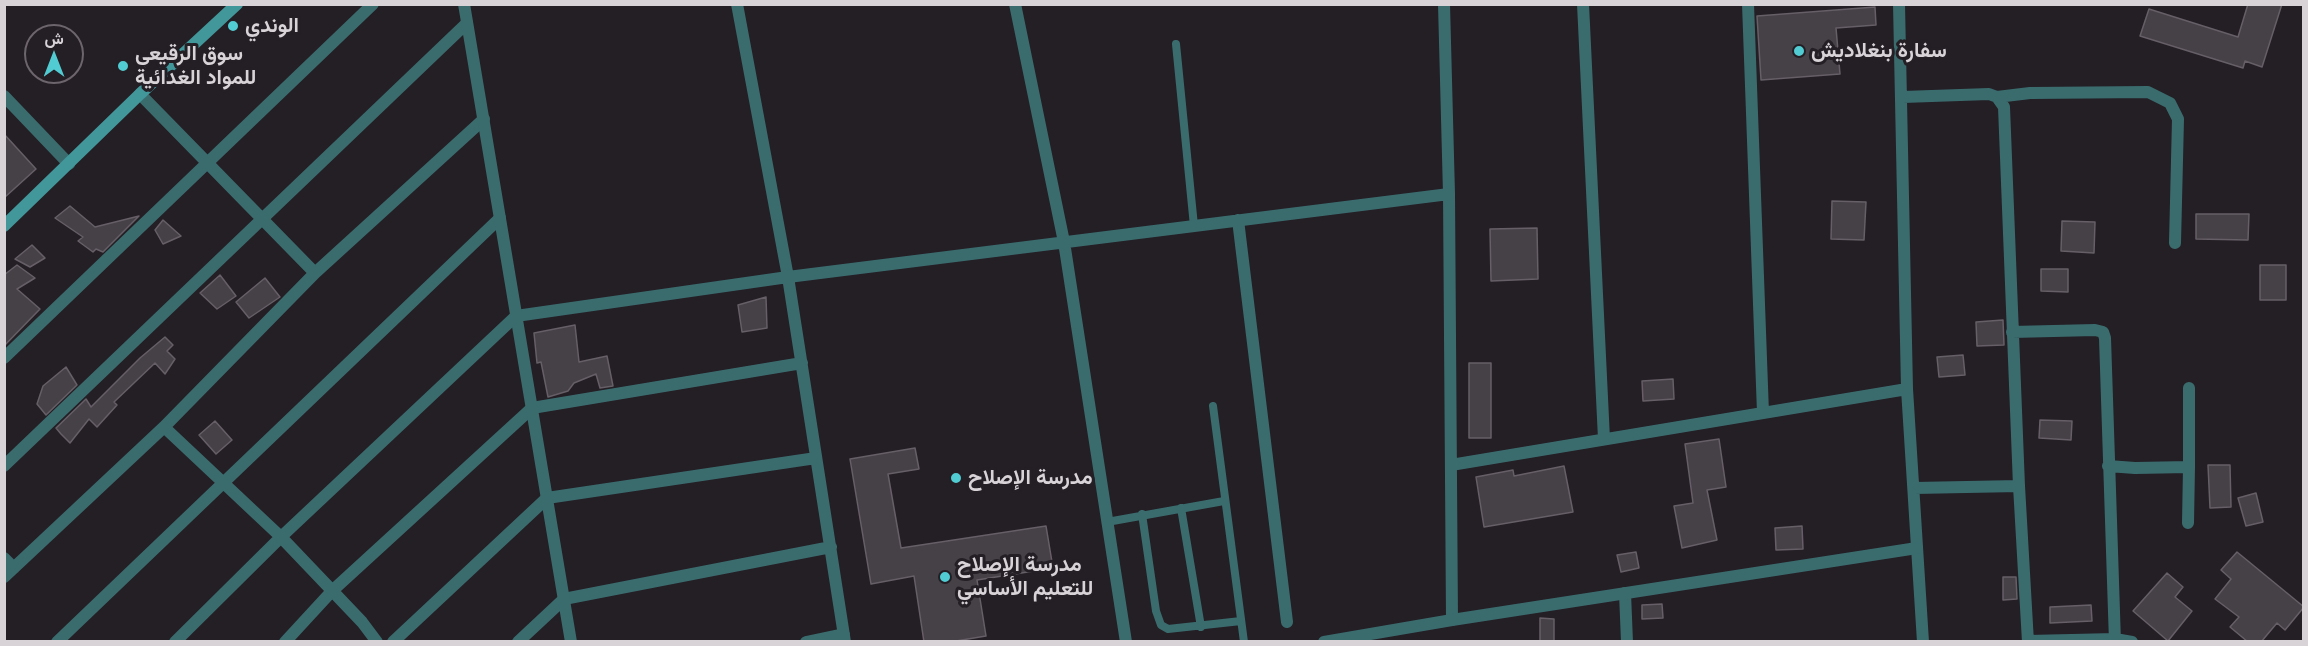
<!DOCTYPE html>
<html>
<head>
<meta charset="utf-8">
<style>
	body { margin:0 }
	#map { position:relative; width:2308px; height:646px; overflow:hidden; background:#241e25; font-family:Merriweather,Vazirmatn,serif }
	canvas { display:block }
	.frame { position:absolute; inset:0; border:6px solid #d7d3d7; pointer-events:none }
	.north { position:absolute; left:24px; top:24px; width:60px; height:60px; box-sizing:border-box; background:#241e25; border:2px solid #6c666c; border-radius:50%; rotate:0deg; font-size:16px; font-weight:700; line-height:24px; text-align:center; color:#d7d3d7 }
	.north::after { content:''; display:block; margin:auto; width:21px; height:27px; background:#51ccd2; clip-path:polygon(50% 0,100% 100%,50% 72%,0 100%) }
</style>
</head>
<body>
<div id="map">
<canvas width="2308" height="646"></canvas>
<div class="frame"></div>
<div class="north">ش</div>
</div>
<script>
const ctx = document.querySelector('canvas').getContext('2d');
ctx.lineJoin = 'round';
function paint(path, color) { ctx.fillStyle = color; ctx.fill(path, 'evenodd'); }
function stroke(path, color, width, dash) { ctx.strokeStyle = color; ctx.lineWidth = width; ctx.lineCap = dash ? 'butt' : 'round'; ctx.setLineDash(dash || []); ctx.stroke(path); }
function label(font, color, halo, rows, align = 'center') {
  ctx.font = font + ' Merriweather,Vazirmatn,serif'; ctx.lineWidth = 6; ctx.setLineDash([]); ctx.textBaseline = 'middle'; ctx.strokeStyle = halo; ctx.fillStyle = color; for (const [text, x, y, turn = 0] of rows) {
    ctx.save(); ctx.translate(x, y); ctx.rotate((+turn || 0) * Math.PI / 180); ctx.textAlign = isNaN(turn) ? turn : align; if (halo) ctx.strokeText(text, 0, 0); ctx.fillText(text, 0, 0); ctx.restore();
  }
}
const building = new Path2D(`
	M2248,4H2282L2262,67L2245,61L2243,68L2140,36L2149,9L2238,37Z
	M1875,7L1876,25L1836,28L1840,74L1761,80L1757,16Z
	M4,134L36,169L4,198Z
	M1832,201L1866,202L1864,240L1831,239Z
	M70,206L95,227L139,216L103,252L96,249L93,252L78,241L83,237L55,218Z
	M2196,214H2249L2248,240L2196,239Z
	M163,220L181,236L163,244L155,230Z
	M2062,221L2095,222L2094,253L2061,251Z
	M1537,228L1538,279L1491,281L1490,229Z
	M32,245L45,258L30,267L15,259Z
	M17,265L35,278L17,289L40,309L4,346V275Z
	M2260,265H2286V300H2260Z
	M2041,269H2068V292L2041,291Z
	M220,275L236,296L217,309L200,293Z
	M265,278L280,297L249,318L236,302Z
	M766,297L767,328L742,332L738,305Z
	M2003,320L2004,345L1977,346L1976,322Z
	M575,325L579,362L607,356L613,386L600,388L596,374L574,383L568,391L548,397L541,362L537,363L534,333Z
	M165,337L173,345L167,351L175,359L165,374L155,363L114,402L117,405L97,427L89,419L70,443L61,434L56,428L86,399L91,407L140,358Z
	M1963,355L1965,375L1939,377L1937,357Z
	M1469,363H1491V438H1469Z
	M66,367L77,385L46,415L37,404L43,386Z
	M1673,379L1674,399L1643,401L1642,381Z
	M2040,420L2072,421L2071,440L2039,438Z
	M215,421L232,440L216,454L199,435Z
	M1719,439L1726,487L1707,490L1717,540L1682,548L1674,506L1693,503L1685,444Z
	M915,448L919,469L888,474L901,548L1046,526L1053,568L977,580L986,636L950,642H924L914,576L871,584L850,459Z
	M2208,465H2230L2231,507L2210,508Z
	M1564,466L1573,512L1484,527L1476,477L1513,470L1514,476Z
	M2256,493L2263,522L2246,526L2238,498Z
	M1802,526L1803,549L1776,550L1775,528Z
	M1636,552L1639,568L1621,572L1617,555Z
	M2237,552L2304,607L2285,630L2277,623L2261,642H2248L2230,627L2239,617L2215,599L2231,579L2221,570Z
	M2167,573L2183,587L2175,597L2192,611L2168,641L2133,611Z
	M2003,577H2016L2017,599L2003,600Z
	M1662,604L1663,618L1642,619V605Z
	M2091,605L2092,621L2050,623V607Z
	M1540,618L1554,619V641H1540Z`);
paint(building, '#464047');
stroke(building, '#665f67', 1.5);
stroke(new Path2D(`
	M1176,44L1194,226
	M1213,406L1244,642
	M1181,508L1201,627
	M1142,514L1156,611L1161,625L1168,629L1241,621
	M1107,522L1224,501`), '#3a6c6e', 8);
stroke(new Path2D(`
	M737,4L788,277L845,642
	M1015,4L1064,242L1126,642
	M1444,4L1449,194
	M1583,4L1604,439
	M1748,4L1763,413
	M1899,4L1907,389L1923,642
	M140,94L315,273
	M4,96L69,164
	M1903,97L1989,94L1997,97L2004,107L2019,486L2028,642
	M1997,97L2030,93L2148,92L2170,103L2178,119L2175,243
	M1238,220L1287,622
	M2012,332L2095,330L2103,332L2105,338L2115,642
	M4,358L373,4
	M164,427L281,537L362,622L377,642
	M1451,465L1907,389
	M4,466L467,23
	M2108,466L2135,468L2189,467L2188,523
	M2189,467V388
	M1914,488L2019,486
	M4,558L14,568
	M4,577L164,427L315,273L484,119
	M1625,593L1627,642
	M2028,641L2115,639L2132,642
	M57,642L500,218
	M175,642L281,537L516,316L788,277L1449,194L1452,620
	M285,642L332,591L532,408L802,363
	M393,642L547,498L816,458
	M518,642L564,599L831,547
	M806,642L844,634`), '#3a6c6e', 12);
stroke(new Path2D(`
	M464,4L571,642
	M1324,642L1452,620L1917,548`), '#3a6c6e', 12);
stroke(new Path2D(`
	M4,226L140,94L237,4`), '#41979a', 12);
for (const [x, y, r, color] of [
	[233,26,6,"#51ccd2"],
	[1799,51,6,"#51ccd2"],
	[123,66,6,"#51ccd2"],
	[956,478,6,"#51ccd2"],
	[945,577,6,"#51ccd2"]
]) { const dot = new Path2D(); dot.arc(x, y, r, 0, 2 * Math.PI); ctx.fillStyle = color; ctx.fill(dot); stroke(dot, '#241e25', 2); }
label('bold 21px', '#d7d3d7', '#241e25', [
	["الوندي",245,26],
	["سفارة بنغلاديش",1811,51],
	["سوق الرقيعي",135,54],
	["للمواد الغدائية",135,78],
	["مدرسة الإصلاح",968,478],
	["مدرسة الإصلاح",957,565],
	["للتعليم الأساسي",957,589]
], 'left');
</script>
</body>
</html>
